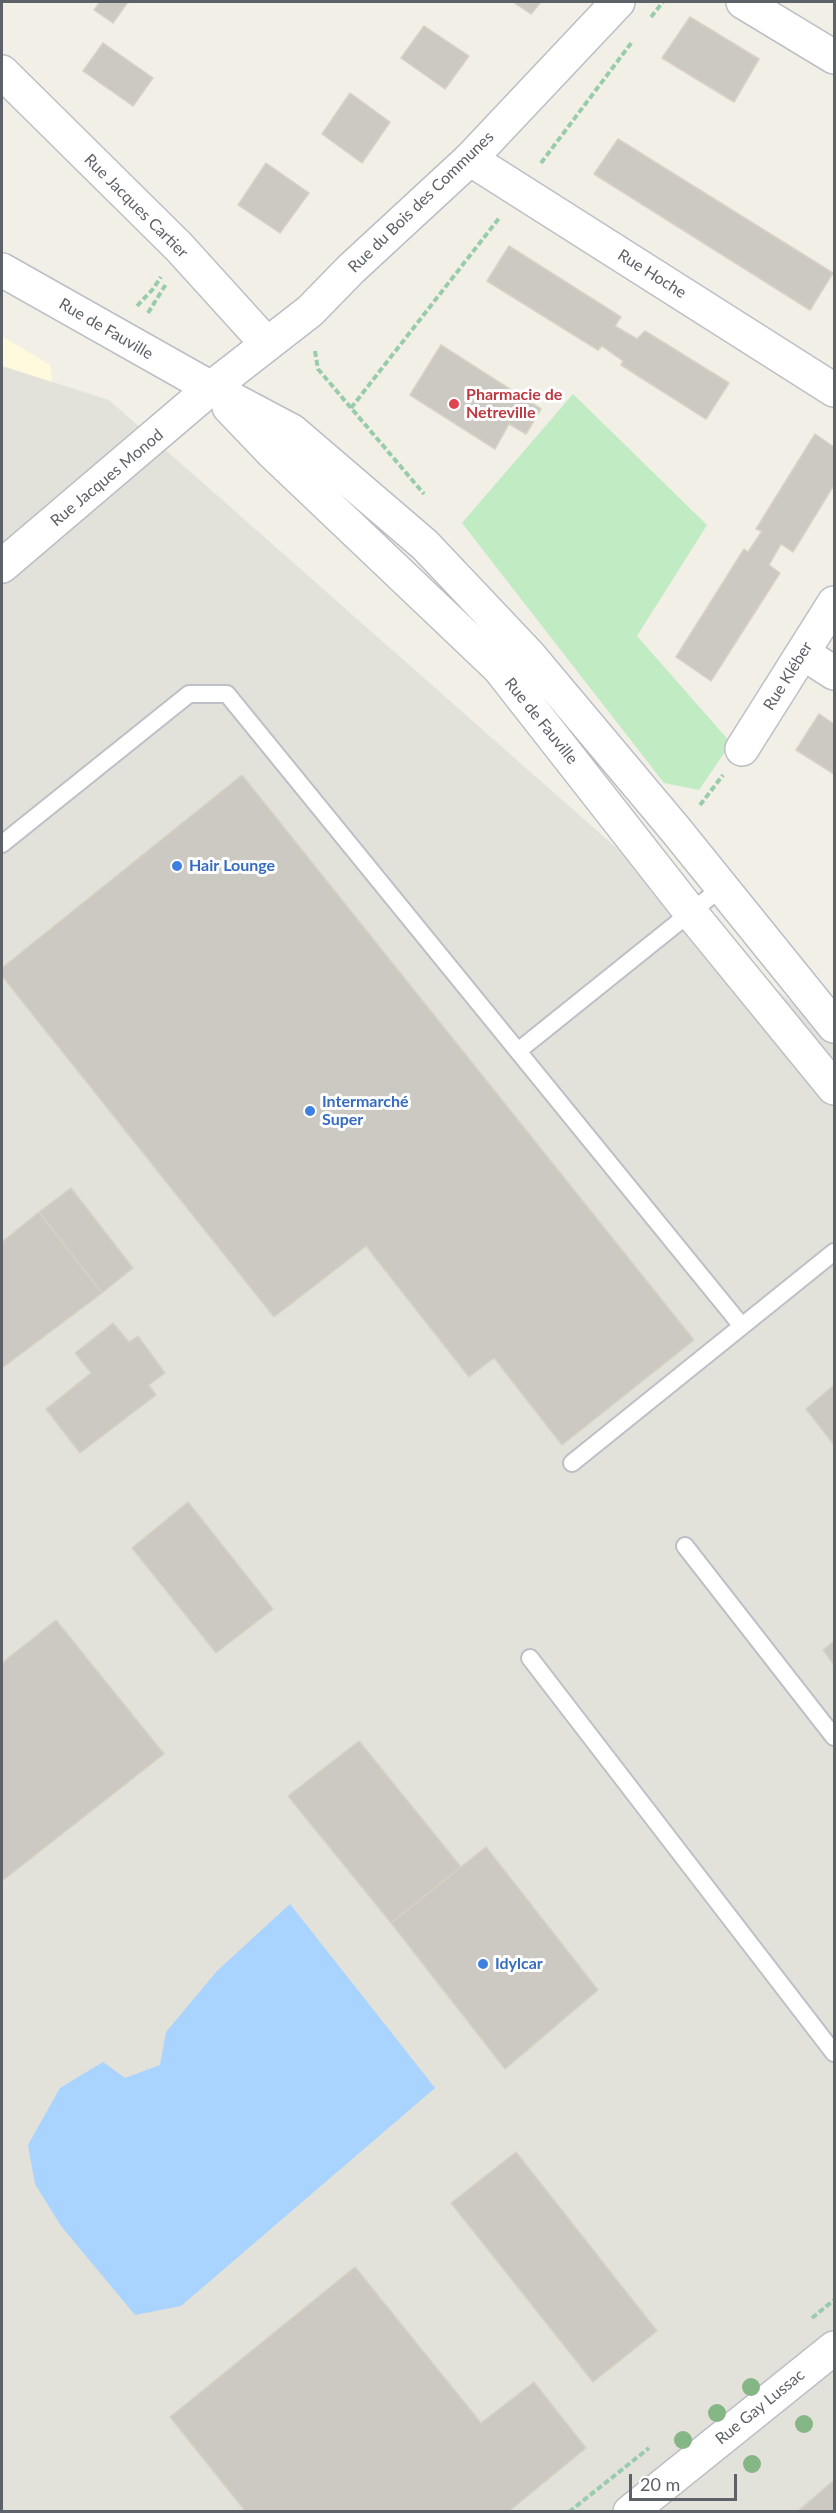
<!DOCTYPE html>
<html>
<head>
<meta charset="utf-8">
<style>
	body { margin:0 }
	#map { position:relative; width:836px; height:2513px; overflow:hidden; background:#f1efe6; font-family:Lato,sans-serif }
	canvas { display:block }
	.frame { position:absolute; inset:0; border:3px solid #5d6168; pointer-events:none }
	.scale { position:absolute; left:629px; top:2474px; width:108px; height:27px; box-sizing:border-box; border:3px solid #5d6168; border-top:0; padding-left:8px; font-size:18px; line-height:21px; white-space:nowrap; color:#5d6168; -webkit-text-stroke:4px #fff; paint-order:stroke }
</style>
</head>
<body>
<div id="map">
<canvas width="836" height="2513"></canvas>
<div class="frame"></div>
<div class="scale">20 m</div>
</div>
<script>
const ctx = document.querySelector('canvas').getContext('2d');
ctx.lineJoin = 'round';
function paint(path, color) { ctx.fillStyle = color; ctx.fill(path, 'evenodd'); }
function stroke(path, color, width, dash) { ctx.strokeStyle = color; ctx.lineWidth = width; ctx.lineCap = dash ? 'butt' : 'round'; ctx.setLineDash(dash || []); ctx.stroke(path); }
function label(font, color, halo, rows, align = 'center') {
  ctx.font = font + ' Lato,sans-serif'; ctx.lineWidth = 6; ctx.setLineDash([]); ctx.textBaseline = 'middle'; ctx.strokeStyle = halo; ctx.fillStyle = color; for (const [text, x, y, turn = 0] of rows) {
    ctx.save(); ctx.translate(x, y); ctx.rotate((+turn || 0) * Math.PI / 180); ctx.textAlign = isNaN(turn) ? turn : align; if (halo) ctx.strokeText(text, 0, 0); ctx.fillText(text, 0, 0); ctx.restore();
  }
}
paint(new Path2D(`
	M2,336L50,365L56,407L2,482Z`), '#fff9dd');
paint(new Path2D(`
	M2,366L109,400L834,1040V2511H2Z`), '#e2e1da');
paint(new Path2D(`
	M573,394L707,525L637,636L731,743L699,790L664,783L462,523Z`), '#c0ebc3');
paint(new Path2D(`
	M290,1904L435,2088L181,2306L135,2315L61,2226L35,2184L28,2145L60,2088L103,2062L125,2078L160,2065L166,2032L217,1971Z`), '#a8d4ff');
const building = new Path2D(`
	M100,2H128L113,23L94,10Z
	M513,2H541L531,14Z
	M690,17L759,59L734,102L662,58Z
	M424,26L469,56L445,89L401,58Z
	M103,43L153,78L133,106L83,71Z
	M350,93L390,122L362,163L322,134Z
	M618,139L833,273L810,310L594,174Z
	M266,163L309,193L280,233L238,205Z
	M509,246L621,317L615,326L637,339L645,331L729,383L706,419L621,365L623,361L602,346L598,350L487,281Z
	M441,345L541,409L526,434L509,424L495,449L410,395Z
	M815,434L834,447V485L793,552L781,544L769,565L780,573L711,681L676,657L744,549L748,552L762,531L756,529Z
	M819,714L834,724V774L796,750Z
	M242,775L694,1340L562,1445L494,1358L469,1377L366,1246L274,1317L2,976V968Z
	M71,1188L133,1268L102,1293L39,1212Z
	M39,1212L102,1293L2,1368V1242Z
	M113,1323L129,1342L138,1336L165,1373L149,1385L156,1395L80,1453L46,1409L91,1373L75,1353Z
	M834,1385V1445L806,1409Z
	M188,1502L273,1609L216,1653L132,1548Z
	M56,1620L164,1754L2,1881V1663Z
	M834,1641V1665L823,1650Z
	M359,1741L461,1867L391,1923L288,1796Z
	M486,1847L598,1990L505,2069L391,1923Z
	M516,2152L657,2331L593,2382L451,2203Z
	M355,2267L481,2423L534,2382L586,2448L508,2512H246L170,2417Z
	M834,2480V2512H797Z`);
paint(building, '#ccc9c3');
stroke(building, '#d7d2c3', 1.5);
const lane = new Path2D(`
	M2,844L189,694H227L741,1325
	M518,1051L721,888
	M572,1463L834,1252
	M685,1546L834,1737
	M530,1658L834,2053`);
const street = new Path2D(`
	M743,2L834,57
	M2,72L179,247L267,344
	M470,159L834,390
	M803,653L834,673
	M742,749L834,603
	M630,2512L834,2348`);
const secondary = new Path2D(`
	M2,270L211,388L292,431L425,545L529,655L675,829L834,1026
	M229,407L273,453L499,668L691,913L834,1088
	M2,566L211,388L310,311L351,269L470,159L618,2`);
stroke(lane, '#bdbfc6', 20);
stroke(street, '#bdbfc6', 36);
stroke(secondary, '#bbbec5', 36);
stroke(new Path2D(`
	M651,17L663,2
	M541,163L632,42
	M137,306L153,289L161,277
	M148,313L166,284
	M315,351L318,369L424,494
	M351,408L500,217
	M700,805L723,775
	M812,2318L834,2300
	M569,2512L649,2448`), '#98ccaa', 4, [6, 3]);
stroke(lane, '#fff', 16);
stroke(street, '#fff', 33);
stroke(secondary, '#fff', 33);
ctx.fillStyle = '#85b685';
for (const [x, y] of [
	[751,2387],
	[717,2413],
	[804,2424],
	[683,2440],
	[752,2464]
]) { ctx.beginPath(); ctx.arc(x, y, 9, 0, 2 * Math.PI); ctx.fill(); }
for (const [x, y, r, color] of [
	[454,404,6,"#e0444e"],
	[177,866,6,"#3f7fe0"],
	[310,1111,6,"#3f7fe0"],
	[483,1964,6,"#3f7fe0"]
]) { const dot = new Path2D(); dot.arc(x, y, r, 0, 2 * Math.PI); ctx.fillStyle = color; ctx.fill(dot); stroke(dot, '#fff', 2); }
label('16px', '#5d6168', '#fff', [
	["Rue du Bois des Communes",421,202,-44],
	["Rue Jacques Cartier",136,206,45],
	["Rue Hoche",652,274,32],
	["Rue de Fauville",106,329,30],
	["Rue Jacques Monod",107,478,-40],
	["Rue Kléber",788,676,-58],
	["Rue de Fauville",541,721,51],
	["Rue Gay Lussac",760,2407,-39]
]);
label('bold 16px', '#be3a42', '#fff', [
	["Pharmacie de",466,395],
	["Netreville",466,413]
], 'left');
label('bold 16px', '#366cbe', '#fff', [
	["Hair Lounge",189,866],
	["Intermarché",322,1102],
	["Super",322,1120],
	["Idylcar",495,1964]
], 'left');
</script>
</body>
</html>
